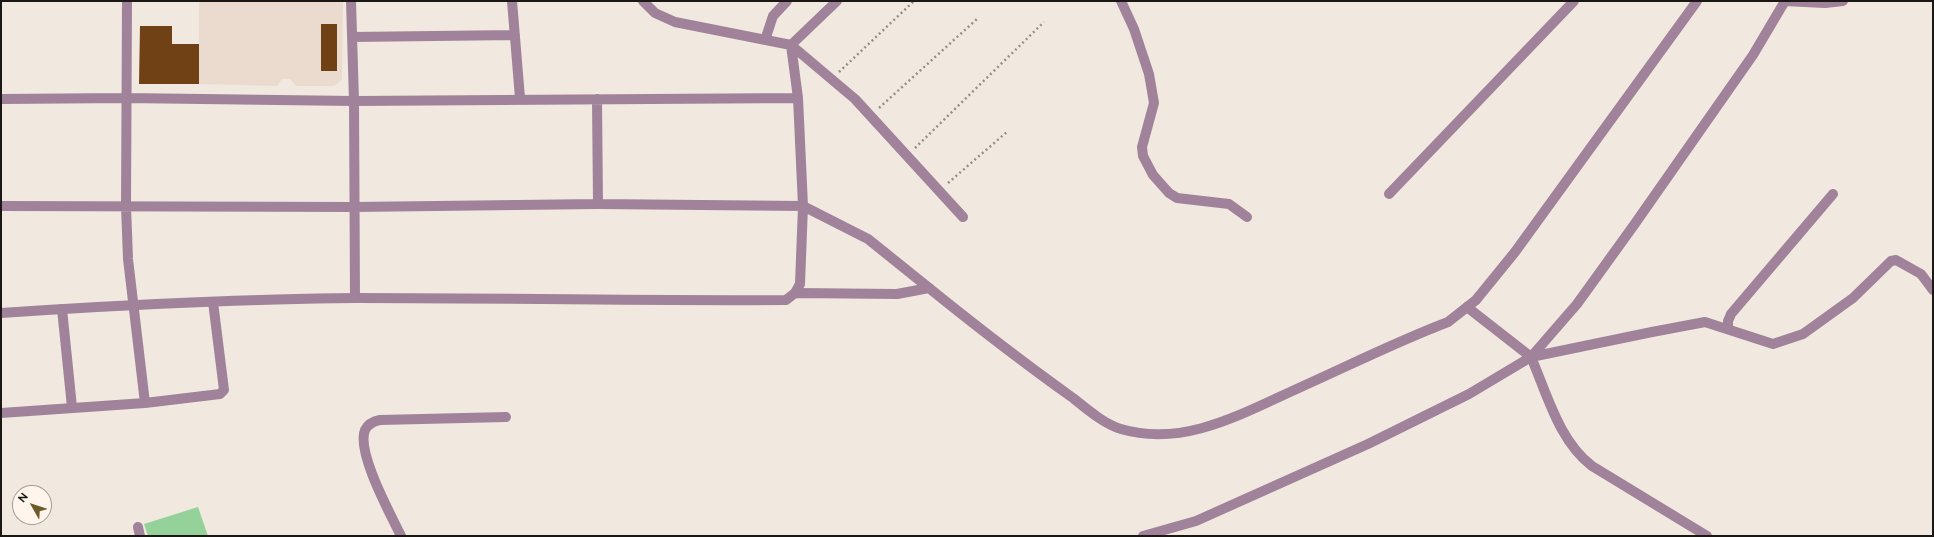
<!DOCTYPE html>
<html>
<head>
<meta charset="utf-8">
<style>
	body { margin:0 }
	#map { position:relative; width:1934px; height:537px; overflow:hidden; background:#f1e8e0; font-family:Raleway,sans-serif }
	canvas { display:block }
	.frame { position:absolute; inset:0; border:2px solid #1a1714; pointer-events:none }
	.north { position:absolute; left:12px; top:485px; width:40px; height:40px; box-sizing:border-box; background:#fff5ed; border:1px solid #a39c96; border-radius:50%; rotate:309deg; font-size:11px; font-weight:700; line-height:16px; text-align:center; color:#1a1714 }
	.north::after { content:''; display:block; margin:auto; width:14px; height:18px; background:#6c5b29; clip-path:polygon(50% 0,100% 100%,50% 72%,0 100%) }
</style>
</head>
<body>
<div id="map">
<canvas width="1934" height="537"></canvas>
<div class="frame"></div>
<div class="north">N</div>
</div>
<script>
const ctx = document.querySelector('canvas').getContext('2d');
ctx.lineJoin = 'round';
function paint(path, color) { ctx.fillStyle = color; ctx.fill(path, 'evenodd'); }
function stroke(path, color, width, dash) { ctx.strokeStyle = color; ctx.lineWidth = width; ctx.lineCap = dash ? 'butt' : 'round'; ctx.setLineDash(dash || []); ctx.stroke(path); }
paint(new Path2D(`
	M199,1H343L342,80L334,86H296L290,79H282L277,86L199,84Z`), '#ebdbce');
paint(new Path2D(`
	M198,507L208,536H148L144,524Z`), '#94d299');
paint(new Path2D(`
	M321,24H337V71H321Z
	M140,26H172V44H199V84H139Z`), '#6f4114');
stroke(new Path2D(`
	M839,72L914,1
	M879,108L977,19
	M915,148L1044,22
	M948,183L1008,131`), '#96908a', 2.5, [2, 3]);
stroke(new Path2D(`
	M127,1L126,206L128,259L145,403
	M351,1L354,101L355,298
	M512,1L520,98
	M643,1L655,13L675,22L791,45L855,99L963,217
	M1121,1L1134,29L1149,74L1154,103L1142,147L1143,156L1153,175L1169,193L1177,198L1229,204L1247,217
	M352,37L515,35
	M765,40L773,16L787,1
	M1,99L126,98L354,101L798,98
	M597,99L598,204
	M1389,194L1574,1
	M1,206L354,207L598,204L803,206L868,239L929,288
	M795,293L800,284L803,206L798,98L791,45L837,1
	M1467,307L1531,357L1652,332L1705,322L1773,344L1803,334L1853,298L1891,261L1896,260L1921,274L1933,290
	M62,309L72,407
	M1728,329V321L1731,314L1833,194
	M1531,357C1547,394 1559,441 1592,466L1707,536
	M1,413L145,403L220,394L224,390L213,302
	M138,527L140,536
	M401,536C391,515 356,452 365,430C368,424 375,421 380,420L506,417
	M1143,536L1196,521L1368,444L1469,394L1531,357L1577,304L1634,225L1753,55L1785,1`), '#a0839a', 10);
stroke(new Path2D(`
	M1784,1L1825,3L1843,1
	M1,313C119,305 237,299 356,298C499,298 643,301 786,300L795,293L897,294L929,288C976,326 1024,363 1073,398C1087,409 1104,424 1121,429C1185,448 1245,412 1301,387C1350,365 1398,341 1448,322L1476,300L1515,252L1697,1`), '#a0839a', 10);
</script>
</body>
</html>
